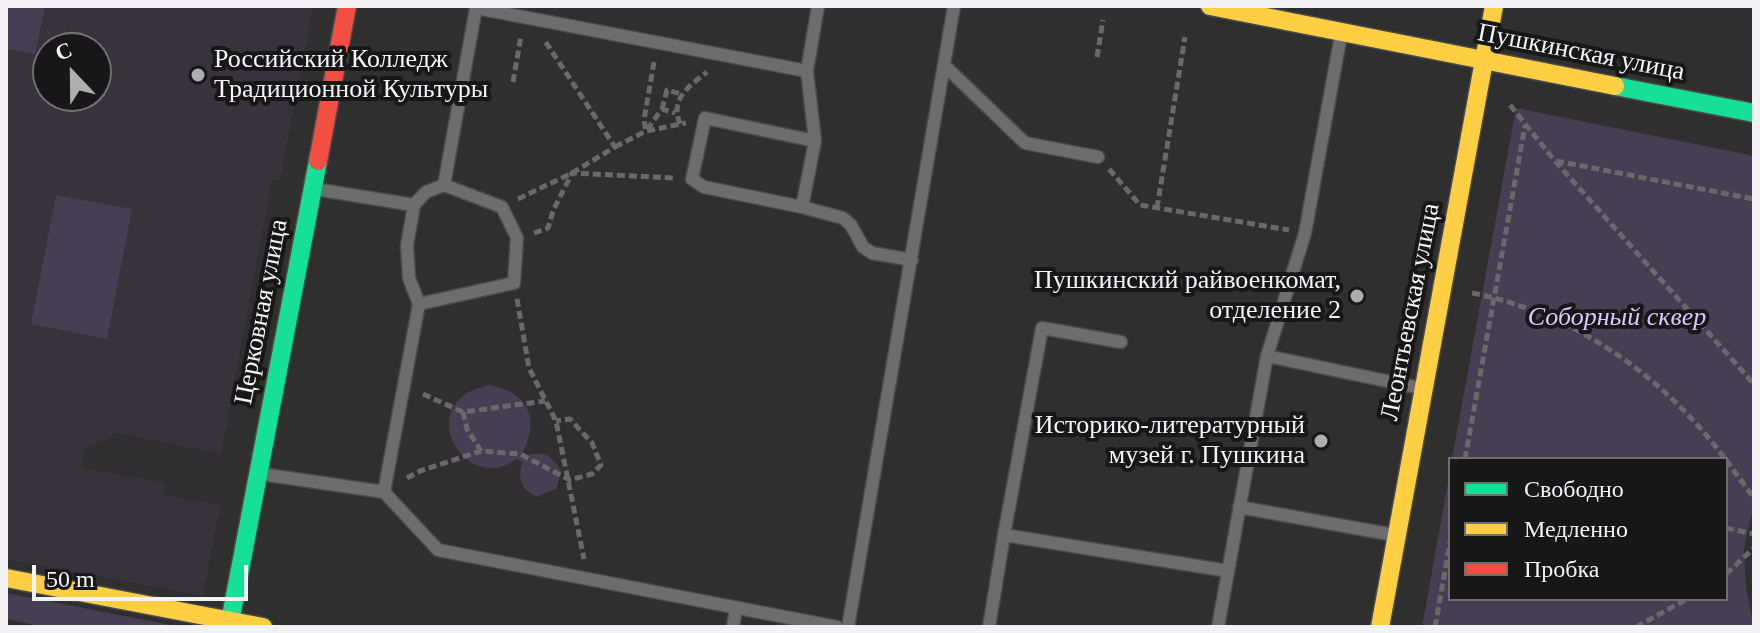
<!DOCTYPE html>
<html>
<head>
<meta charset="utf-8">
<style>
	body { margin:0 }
	#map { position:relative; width:1760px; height:633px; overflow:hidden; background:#2f2f30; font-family:"Times New Roman",serif }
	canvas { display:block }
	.frame { position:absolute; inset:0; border:8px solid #f3f2f4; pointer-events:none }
	.legend { position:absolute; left:1448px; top:457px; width:280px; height:144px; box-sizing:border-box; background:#171718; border:2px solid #6f6f70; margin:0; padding:10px 14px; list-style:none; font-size:24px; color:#f3f2f4 }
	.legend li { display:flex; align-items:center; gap:16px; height:40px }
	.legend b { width:40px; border:2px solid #6f6f70 }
	.north { position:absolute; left:32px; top:32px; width:80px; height:80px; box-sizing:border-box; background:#171718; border:2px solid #6f6f70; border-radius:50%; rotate:338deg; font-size:22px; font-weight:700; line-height:32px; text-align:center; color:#f3f2f4 }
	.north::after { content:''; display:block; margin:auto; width:28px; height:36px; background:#aeaeaf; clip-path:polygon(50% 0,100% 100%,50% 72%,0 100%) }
	.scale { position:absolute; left:32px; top:565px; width:216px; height:36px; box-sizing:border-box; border:4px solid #f3f2f4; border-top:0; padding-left:10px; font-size:24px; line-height:28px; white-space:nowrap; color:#f3f2f4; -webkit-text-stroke:6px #171718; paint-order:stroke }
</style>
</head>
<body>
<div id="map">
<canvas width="1760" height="633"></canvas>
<div class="frame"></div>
<ul class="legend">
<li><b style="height:10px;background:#16e098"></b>Свободно</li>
<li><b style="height:10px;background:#ffcf43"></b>Медленно</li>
<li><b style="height:10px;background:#f24e42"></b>Пробка</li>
</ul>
<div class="north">С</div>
<div class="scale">50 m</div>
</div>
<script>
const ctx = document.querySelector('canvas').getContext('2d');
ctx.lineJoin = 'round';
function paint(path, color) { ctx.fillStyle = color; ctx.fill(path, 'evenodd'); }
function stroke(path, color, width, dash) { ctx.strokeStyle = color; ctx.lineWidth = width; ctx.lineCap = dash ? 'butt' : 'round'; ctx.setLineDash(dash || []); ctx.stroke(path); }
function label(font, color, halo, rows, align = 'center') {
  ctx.font = font + ' "Times New Roman",serif'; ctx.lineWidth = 8; ctx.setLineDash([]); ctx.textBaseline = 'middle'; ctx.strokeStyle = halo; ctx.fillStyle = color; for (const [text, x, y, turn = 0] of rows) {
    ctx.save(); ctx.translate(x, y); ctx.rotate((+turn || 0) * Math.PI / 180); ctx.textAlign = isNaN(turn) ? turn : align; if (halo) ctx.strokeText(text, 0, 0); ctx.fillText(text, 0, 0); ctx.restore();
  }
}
paint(new Path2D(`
	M6,6H313L280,180L272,179L221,454L117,433L84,449L81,468L166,483L164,495L220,505L203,596L6,559ZM48,48H96V96H48Z`), '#37333b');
paint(new Path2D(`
	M6,6H45L35,54L6,49Z
	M1516,108L1754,156V503L1744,549L1746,588L1754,627H1422L1450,471V599H1726V459H1452Z
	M56,195L132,209L107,339L31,324Z
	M489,385C528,391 540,419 523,452L529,455C546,451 551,456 561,470L557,488L537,497C520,488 518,481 522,462L517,459C512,462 506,466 500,467C458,476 429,417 466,394C472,389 482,388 489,385Z
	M6,593L181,627H45L6,619Z`), '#463e53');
const lane = new Path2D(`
	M945,66L1025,143L1098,157
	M815,141L705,118L692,179L704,187L802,207L815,141L807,71L818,6
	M315,189L414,205
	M802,207L843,218L851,225L863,247L872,253L912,260
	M419,304L514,283L517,238L502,207L444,185
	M1267,356L1420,388
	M261,474L384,492L438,550L837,627
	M384,492L419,304L409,278L407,245L414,205L426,192L444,185L476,8L807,71
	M1239,507L1394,535
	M1004,535L1042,328L1121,342
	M733,627L736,609
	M848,627L954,6
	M989,627L1004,535L1228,571
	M1218,627L1267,356L1305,233L1341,35`);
const fast = new Path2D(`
	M1615,86L1754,113
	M229,627L318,161`);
const slow = new Path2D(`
	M1210,6L1615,86
	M6,578L263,627
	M1380,627L1494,6`);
const jam = new Path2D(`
	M318,161L347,6`);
stroke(lane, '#4a4a4b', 15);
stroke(fast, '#4a4a4b', 21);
stroke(slow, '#4a4a4b', 21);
stroke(jam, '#4a4a4b', 21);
stroke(new Path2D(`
	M1097,57L1103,20
	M654,62L644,120L646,131L662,109L675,113
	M513,82L521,36
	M1510,105L1555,161L1754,384
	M662,109L667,90L681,94
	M680,124C670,99 688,87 707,72
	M615,147L646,131L686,123
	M1556,161L1754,199
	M1109,169L1140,205L1289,230
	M518,199L572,173L615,147L545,41
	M1157,208L1185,37
	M534,233L548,228L553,211L572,173L675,178
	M1472,293C1574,313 1664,376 1725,459
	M517,299L529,368L556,421L584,559
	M423,394L463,412L545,401
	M463,412L467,429L481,451L520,454L570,480L592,474L601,465L592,443L570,419L556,421
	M1465,459L1525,126
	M1726,460L1754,498
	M407,478L420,471L481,451
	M1726,528L1754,534
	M1726,574L1754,548
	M1435,627L1450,542
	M1636,627L1687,599`), '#696969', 5, [8, 4]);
stroke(lane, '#6d6d6e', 12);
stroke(fast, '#16e098', 18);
stroke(slow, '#ffcf43', 18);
stroke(jam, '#f24e42', 18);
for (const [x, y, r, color] of [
	[198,75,8,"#aeaeaf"],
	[1357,296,8,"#aeaeaf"],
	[1321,441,8,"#aeaeaf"]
]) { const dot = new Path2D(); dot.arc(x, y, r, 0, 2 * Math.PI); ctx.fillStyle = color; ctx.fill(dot); stroke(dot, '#171718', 3); }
label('26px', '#f3f2f4', '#171718', [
	["Пушкинская улица",1581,53,11],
	["Церковная улица",262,312,-79],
	["Леонтьевская улица",1411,312,-79]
]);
label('26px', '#f3f2f4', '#171718', [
	["Российский Колледж",214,60,"left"],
	["Традиционной Культуры",214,90,"left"],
	["Пушкинский райвоенкомат,",1341,281],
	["отделение 2",1341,311],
	["Историко-литературный",1305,426],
	["музей г. Пушкина",1305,456]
], 'right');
label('italic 26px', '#dec7fd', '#171718', [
	["Соборный сквер",1617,318]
]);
</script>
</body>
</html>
